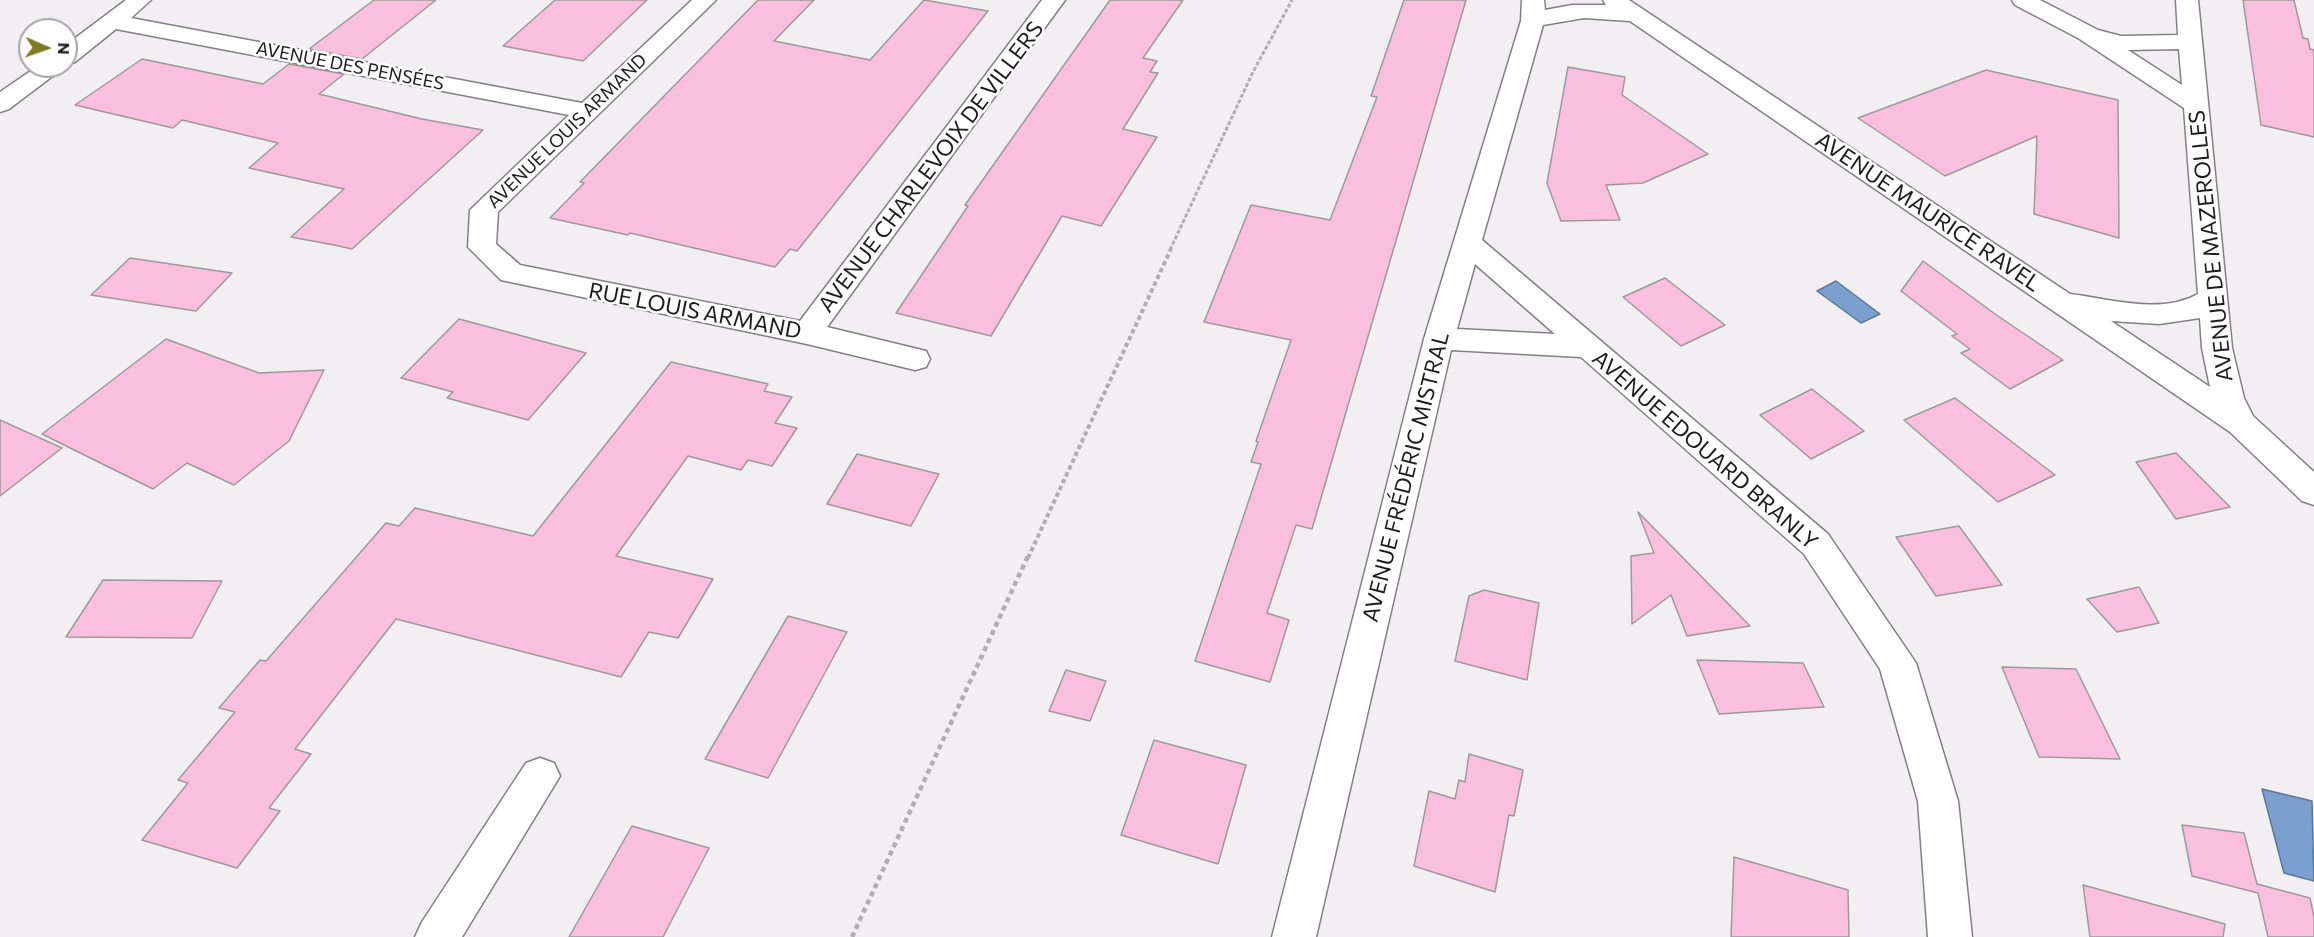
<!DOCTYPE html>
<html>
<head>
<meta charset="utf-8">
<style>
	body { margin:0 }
	#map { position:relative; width:2314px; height:937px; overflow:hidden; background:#f2eff3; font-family:Commissioner,sans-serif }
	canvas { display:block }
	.north { position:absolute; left:18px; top:18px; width:60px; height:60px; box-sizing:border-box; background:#fefdff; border:2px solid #a4a3a5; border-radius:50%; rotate:92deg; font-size:16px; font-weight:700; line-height:24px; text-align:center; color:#1c1b1d }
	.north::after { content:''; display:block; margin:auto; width:21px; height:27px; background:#807b21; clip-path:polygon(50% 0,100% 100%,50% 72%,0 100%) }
</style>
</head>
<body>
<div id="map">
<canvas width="2314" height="937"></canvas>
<div class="north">N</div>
</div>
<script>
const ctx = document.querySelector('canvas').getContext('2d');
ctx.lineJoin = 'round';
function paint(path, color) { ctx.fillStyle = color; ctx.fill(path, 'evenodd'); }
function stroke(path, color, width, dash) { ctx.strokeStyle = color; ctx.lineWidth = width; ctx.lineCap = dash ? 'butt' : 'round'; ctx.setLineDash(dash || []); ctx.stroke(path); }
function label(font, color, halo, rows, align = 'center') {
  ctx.font = font + ' Commissioner,sans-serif'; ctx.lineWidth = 5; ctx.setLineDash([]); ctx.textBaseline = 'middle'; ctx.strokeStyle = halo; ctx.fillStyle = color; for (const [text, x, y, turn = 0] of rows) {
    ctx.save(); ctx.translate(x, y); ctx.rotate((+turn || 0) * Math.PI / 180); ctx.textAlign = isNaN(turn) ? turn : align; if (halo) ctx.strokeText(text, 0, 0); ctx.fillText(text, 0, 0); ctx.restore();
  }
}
const water = new Path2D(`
	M1836,281L1880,314L1861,323L1817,291Z
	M2262,789L2312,801L2314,881L2284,873Z`);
paint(water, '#7b9fce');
stroke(water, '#5e7799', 1.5);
const building = new Path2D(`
	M374,0H436L362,59L309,49Z
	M555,0H647L583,61L503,46Z
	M758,0H814L774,41L870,60L924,0L988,11L797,251L790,249L775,267L630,233L628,235L550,218L584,183L580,182Z
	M1110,0H1183L1143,58L1157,61L1150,72L1158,73L1123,129L1157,137L1101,226L1062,216L991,336L896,313L968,206L965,205Z
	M1404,0H1466L1312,529L1296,525L1267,613L1289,620L1270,682L1195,661L1261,464L1251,462L1258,442L1256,441L1291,340L1204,322L1251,205L1330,220L1377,97L1371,96Z
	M2243,0H2294L2303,38L2308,39L2310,49L2314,50V137L2261,125Z
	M142,59L263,84L289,64L344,74L319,94L422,119L483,130L352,249L334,245L291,237L344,189L249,168L278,143L182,120L173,128L75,105Z
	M1568,67L1625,77L1622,95L1708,154L1643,183L1606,185L1620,220L1561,221L1547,183Z
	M1986,70L2118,100L2119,238L2034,214L2037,136L1945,176L1858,118Z
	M130,258L232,273L196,311L91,295Z
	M1923,261L1995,314L2063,360L2010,389L1961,353L1970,349L1952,336L1957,334L1901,291Z
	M1665,278L1725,325L1681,346L1623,297Z
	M459,319L586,353L528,420L447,398L453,392L401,378Z
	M166,339L259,373L324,370L289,441L234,485L187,463L153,489L42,434Z
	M671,362L768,384L764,391L792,397L775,423L797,428L772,466L748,460L741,470L688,456L616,556L713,579L678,638L649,632L621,677L396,619L295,749L311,754L269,808L280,811L237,868L142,840L188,783L178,780L235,712L219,708L260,660L266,661L386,523L399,526L415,508L533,536Z
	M1812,389L1864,431L1811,459L1760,415Z
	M1955,398L2055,475L1998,502L1904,420Z
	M0,420L62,448L0,496Z
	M2176,453L2230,507L2176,519L2136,462Z
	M857,454L939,474L911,526L827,504Z
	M1638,512L1750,626L1687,636L1671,595L1632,624L1631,556L1654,553Z
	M1959,526L2002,585L1936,596L1896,537Z
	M103,580L222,581L192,638L66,637Z
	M2139,587L2159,623L2117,632L2087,599Z
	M1484,590L1539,603L1527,680L1455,661L1469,596Z
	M788,616L847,632L768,778L705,759Z
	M1697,660L1803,663L1824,707L1719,714Z
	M2002,667L2076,669L2120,759L2039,757Z
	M1066,670L1106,681L1090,721L1049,711Z
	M1154,740L1246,765L1218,864L1121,835Z
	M1469,754L1523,770L1514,816L1509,815L1495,892L1414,866L1429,791L1455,799L1459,780L1465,782Z
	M2182,825L2244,833L2257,884L2310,898L2314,917V937H2268L2258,893L2192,876Z
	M632,826L709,848L663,937H569Z
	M1734,857L1848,890L1849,937H1731Z
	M2083,885L2225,924L2223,937H2090Z`);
paint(building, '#fabedf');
stroke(building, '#9e999b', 1.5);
const minor = new Path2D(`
	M126,0H151L131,18L582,103L692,0H716L498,212L496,244L520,265L800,321L1042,0H1065L827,327L926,351L930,359L926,367L915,370L807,344L501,280L468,247L470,210L569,115L116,29L75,62L66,64V45Z
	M1522,0H1544L1545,10L1572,5H1606L1603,0H1629L2070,294C2111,299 2160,315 2198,294L2184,108L2078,38L2015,5L2012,0H2040L2098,30L2121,36L2178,35L2176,0H2198L2232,348L2244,398L2253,416L2314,472V505L2302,501L2230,432L1630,21L1584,18L1543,25L1482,240L1828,534L1916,663L1958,801L1972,937H1928L1918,801L1880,669L1804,554L1581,357L1451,350L1316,937H1272L1424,339L1521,21ZM2179,49L2182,85L2128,50ZM1475,264L1555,334L1457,329ZM2200,318L2202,348L2210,387L2111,321L2159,324Z
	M38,66H66L9,109L0,112V92Z
	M540,758L554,763L560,776L462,937H415L422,922L526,763Z`);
stroke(minor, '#838084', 3);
stroke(new Path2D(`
	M1170,250L1253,72L1292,0`), '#b1aeb2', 3, [4, 2]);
stroke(new Path2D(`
	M1028,558L1171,249`), '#b1aeb2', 4, [4.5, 3]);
stroke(new Path2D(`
	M852,937L1028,556`), '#b1aeb2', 4.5, [5, 4]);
paint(minor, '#fff');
label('18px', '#1c1b1d', '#fefdff', [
	["AVENUE DES PENSÉES",350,66,11],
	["AVENUE LOUIS ARMAND",567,131,-44]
]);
label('22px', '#1c1b1d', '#fefdff', [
	["AVENUE CHARLEVOIX DE VILLERS",931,167,-53],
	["AVENUE MAURICE RAVEL",1928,212,34],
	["AVENUE DE MAZEROLLES",2211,246,-96],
	["RUE LOUIS ARMAND",695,311,11],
	["AVENUE EDOUARD BRANLY",1705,450,41],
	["AVENUE FRÉDÉRIC MISTRAL",1406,477,-76]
]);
</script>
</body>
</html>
